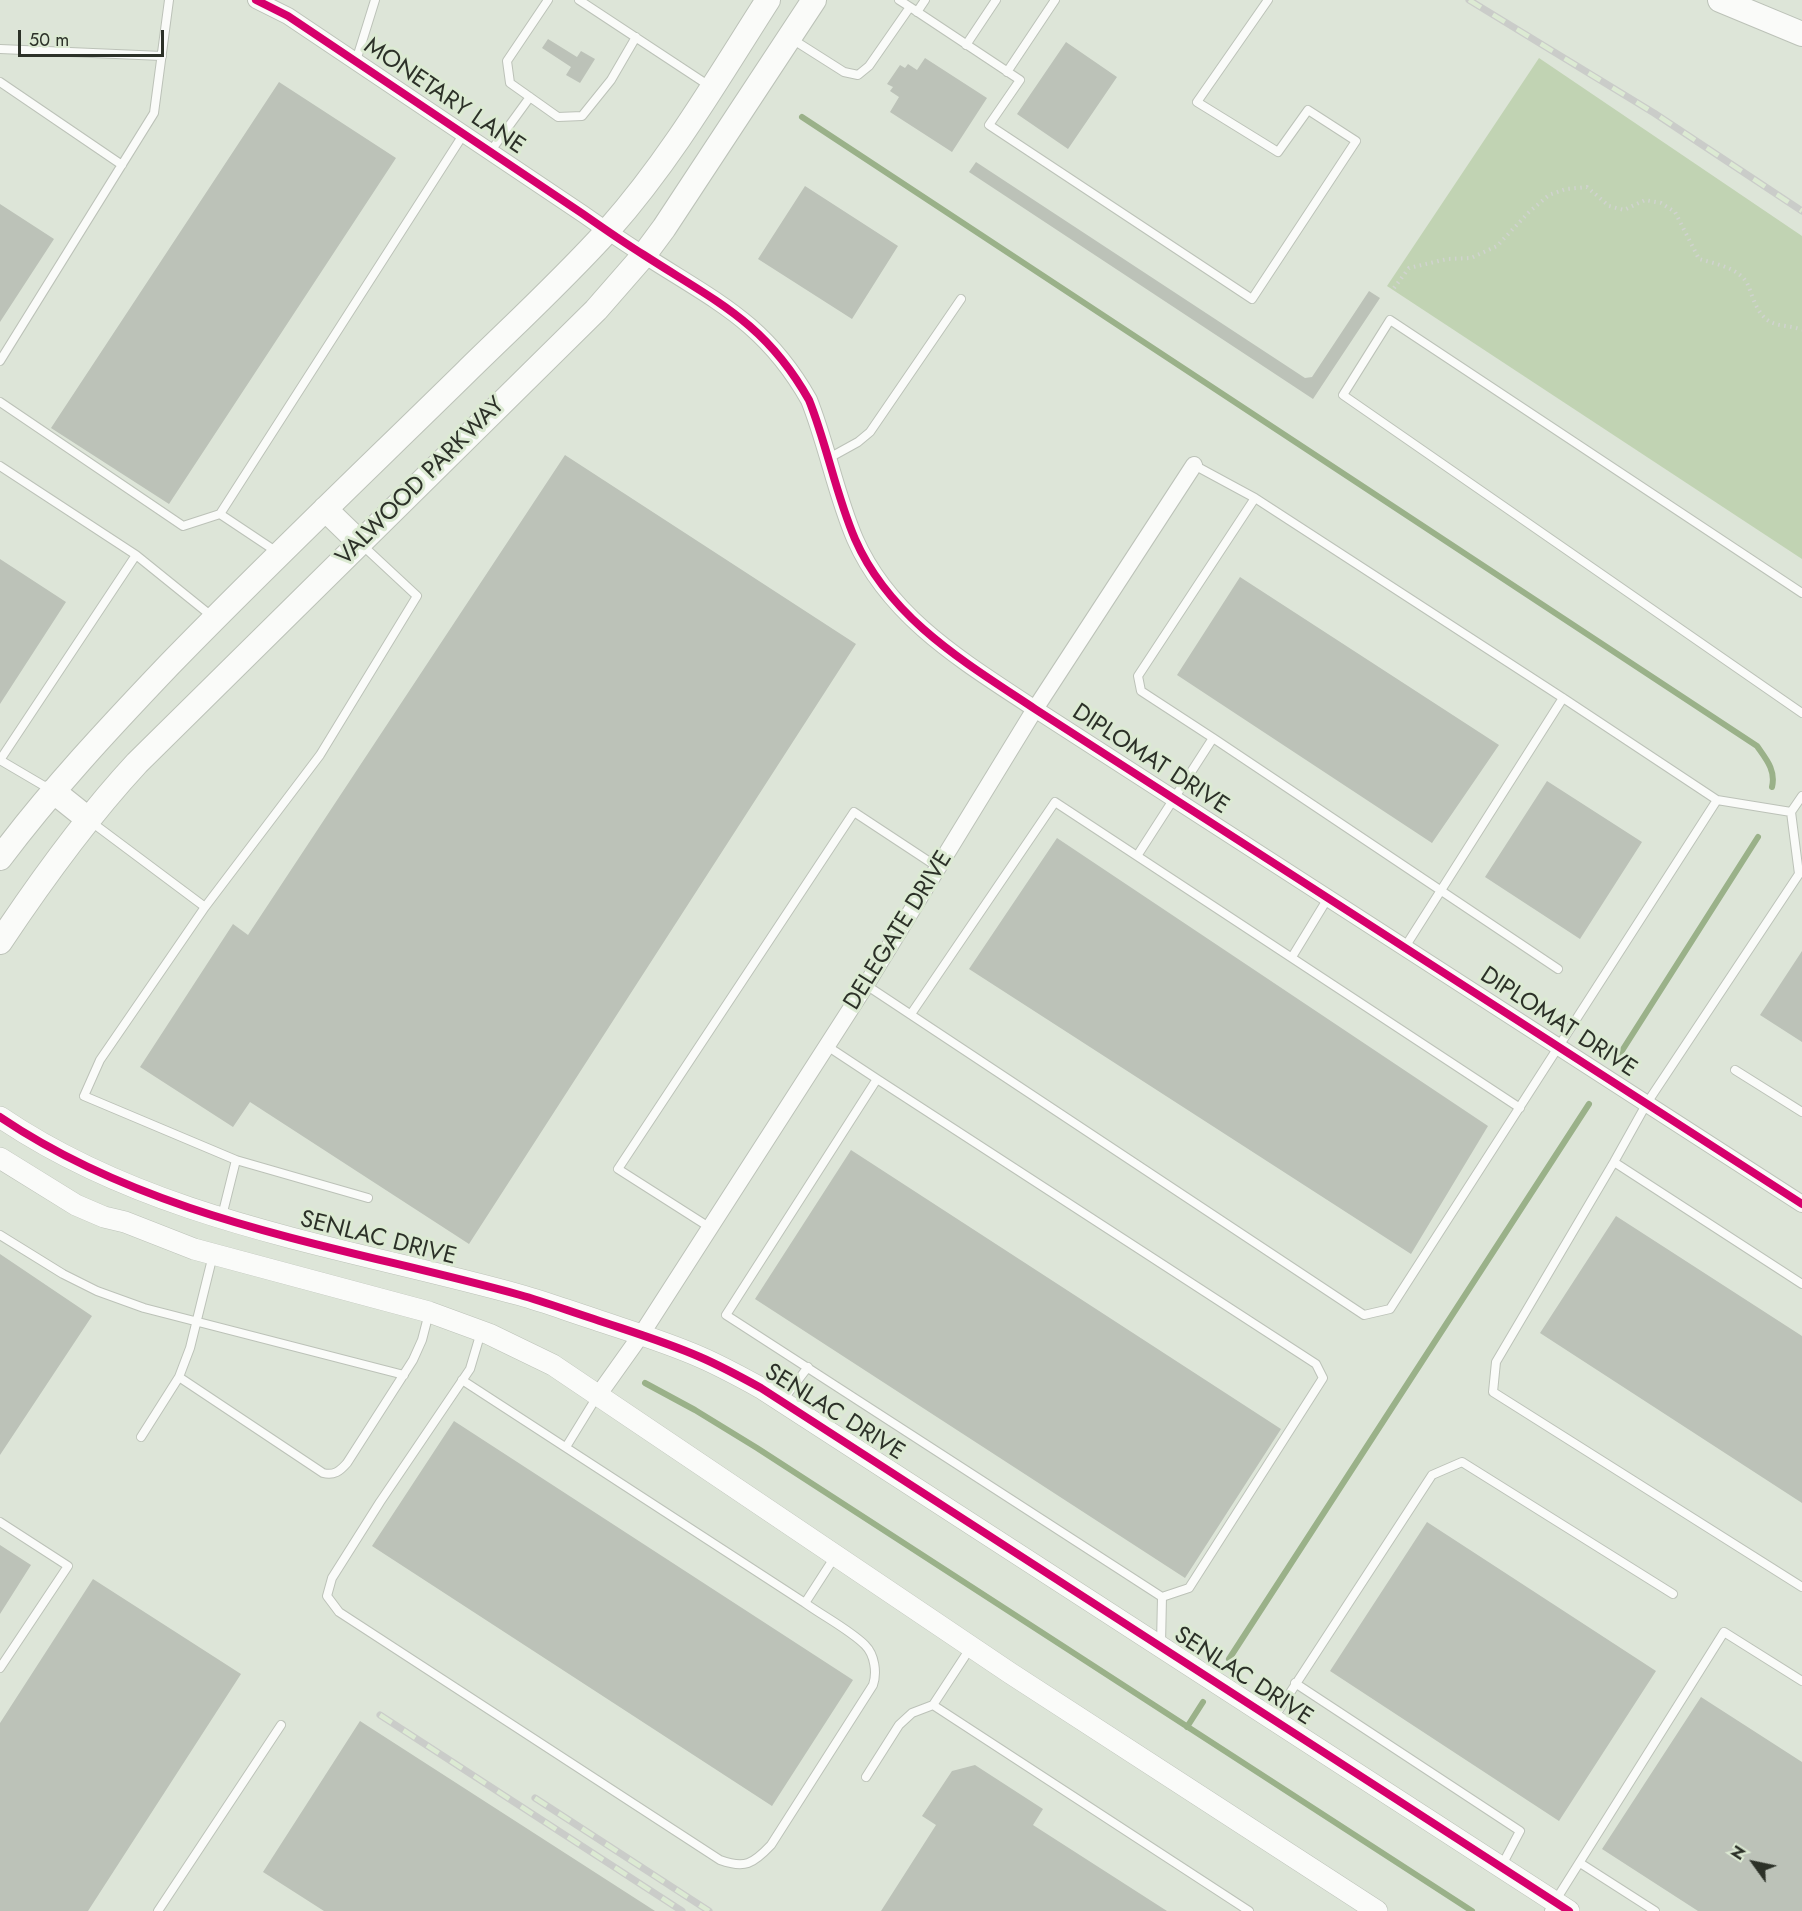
<!DOCTYPE html>
<html>
<head>
<meta charset="utf-8">
<style>
	body { margin:0 }
	#map { position:relative; width:1802px; height:1911px; overflow:hidden; background:#dde5d8; font-family:Jost,sans-serif }
	canvas { display:block }
	.north { position:absolute; left:1724px; top:1833px; width:60px; height:60px; -webkit-text-stroke:4px #dcead3; paint-order:stroke; rotate:303deg; font-size:16px; font-weight:700; line-height:24px; text-align:center; color:#2c3128 }
	.north::after { content:''; display:block; margin:auto; width:21px; height:27px; background:#2c3128; clip-path:polygon(50% 0,100% 100%,50% 72%,0 100%) }
	.scale { position:absolute; left:18px; top:30px; width:146px; height:27px; box-sizing:border-box; border:3px solid #2c3128; border-top:0; padding-left:8px; font-size:18px; line-height:21px; white-space:nowrap; color:#2c3128; -webkit-text-stroke:4px #dcead3; paint-order:stroke }
</style>
</head>
<body>
<div id="map">
<canvas width="1802" height="1911"></canvas>
<div class="north">N</div>
<div class="scale">50 m</div>
</div>
<script>
const ctx = document.querySelector('canvas').getContext('2d');
ctx.lineJoin = 'round';
function paint(path, color) { ctx.fillStyle = color; ctx.fill(path, 'evenodd'); }
function stroke(path, color, width, dash) { ctx.strokeStyle = color; ctx.lineWidth = width; ctx.lineCap = dash ? 'butt' : 'round'; ctx.setLineDash(dash || []); ctx.stroke(path); }
function label(font, color, halo, rows, align = 'center') {
  ctx.font = font + ' Jost,sans-serif'; ctx.lineWidth = 6; ctx.setLineDash([]); ctx.textBaseline = 'middle'; ctx.strokeStyle = halo; ctx.fillStyle = color; for (const [text, x, y, turn = 0] of rows) {
    ctx.save(); ctx.translate(x, y); ctx.rotate((+turn || 0) * Math.PI / 180); ctx.textAlign = isNaN(turn) ? turn : align; if (halo) ctx.strokeText(text, 0, 0); ctx.fillText(text, 0, 0); ctx.restore();
  }
}
paint(new Path2D(`
	M1539,58L1802,236V559L1387,286Z`), '#c1d3b3');
stroke(new Path2D(`
	M802,117L1757,746C1766,759 1776,770 1772,787
	M1618,1057L1758,837
	M645,1383L695,1410L757,1448L1472,1911
	M1229,1659L1589,1104
	M1187,1727L1203,1702`), '#9ab189', 6);
paint(new Path2D(`
	M548,39L577,57L581,51L595,59L580,83L566,75L571,67L542,48Z
	M1066,42L1117,77L1068,149L1017,114Z
	M925,58L987,98L952,152L890,112L899,97L890,91L893,87L887,84L900,65L905,68L908,64L917,70Z
	M279,82L396,158L169,504L51,428Z
	M976,162L1305,378L1312,377L1369,291L1380,298L1313,399L969,172Z
	M805,186L898,246L852,319L758,259Z
	M0,204L54,239L0,322Z
	M565,455L856,644L469,1244L250,1102L233,1127L140,1067L233,924L248,935Z
	M0,559L66,602L0,704Z
	M1240,577L1499,745L1432,843L1177,675Z
	M1547,781L1642,842L1580,939L1485,877Z
	M1057,838L1488,1126L1411,1254L969,969Z
	M1802,951V1042L1760,1015Z
	M851,1150L1281,1429L1185,1578L755,1299Z
	M1616,1216L1802,1336V1503L1540,1333Z
	M0,1254L92,1316L0,1455Z
	M454,1421L853,1680L772,1806L372,1546Z
	M1427,1522L1656,1671L1559,1821L1330,1671Z
	M0,1545L31,1565L0,1614Z
	M93,1579L241,1674L88,1911H0V1723Z
	M1701,1697L1802,1762V1911H1698L1602,1849Z
	M360,1721L655,1911H324L263,1872Z
	M975,1765L1043,1809L1033,1825L1167,1911H881L936,1825L922,1816L952,1771Z`), '#bcc2b8');
const service = new Path2D(`
	M548,0L507,61L510,83L558,117L582,116L611,80L636,37
	M579,0L711,87
	M899,0L910,7
	M917,12L925,0
	M792,39L844,72L858,75L869,66L910,7L1020,80L989,125L1252,299L1356,141L1308,110L1278,152L1197,102L1268,0
	M966,45L996,0
	M0,49L162,56
	M356,61L375,0
	M1007,72L1055,0
	M0,82L122,165
	M490,152L530,97
	M0,361L154,113L169,0
	M0,402L183,526L220,514
	M829,458L858,442L870,432L961,299
	M1194,465L1255,498
	M0,466L136,555L214,618
	M277,552L220,514L463,135
	M1802,593L1390,320L1343,395L1802,713
	M1213,738L1141,691L1138,676L1255,498L1563,698
	M0,760L136,555
	M0,760L51,790
	M1791,812L1802,796
	M90,821L205,907
	M1137,856L1213,738L1558,969
	M1405,947L1563,698L1717,800
	M1292,957L1328,898
	M866,985L1364,1315L1390,1309L1717,800L1791,812L1799,874L1647,1103L1614,1162L1496,1362L1493,1392L1802,1587
	M911,1014L1055,802L1520,1108
	M827,1046L877,1079L1316,1364L1323,1378L1189,1588L1162,1597L726,1315L877,1079
	M1735,1070L1802,1112
	M236,1160L368,1198
	M1614,1162L1802,1284
	M222,1216L236,1160L84,1096L100,1060L205,907L320,755L417,596L360,543
	M709,1227L618,1169L854,812L939,868
	M0,1235L63,1274L97,1291L144,1308L404,1375
	M213,1255L190,1348L179,1377L323,1473C334,1476 340,1471 347,1463L413,1360L422,1340L429,1313
	M481,1332L470,1369L380,1502L332,1578L327,1596L339,1612L720,1860C745,1869 753,1864 771,1845L873,1685C877,1673 875,1655 865,1645C850,1630 823,1616 805,1603L836,1555
	M462,1380L805,1603
	M782,1401L808,1367
	M141,1437L179,1377
	M566,1447L598,1395
	M0,1522L68,1566L0,1668
	M1161,1644L1162,1597
	M971,1647L933,1705L1249,1911
	M1295,1683L1520,1831L1501,1867
	M1273,1719L1432,1475L1462,1462L1673,1594
	M866,1777L899,1725L912,1713L933,1705
	M1580,1863L1655,1911
	M158,1911L281,1725
	M1549,1911L1724,1632L1802,1681`);
const minor = new Path2D(`
	M256,0L288,16C386,82 485,148 583,214C603,228 623,242 644,255C715,301 765,322 809,400C827,445 836,495 855,539C890,619 966,663 1035,709L1802,1204
	M599,1394L641,1335L866,985L1035,709L1194,465`);
const tertiary = new Path2D(`
	M0,1117C155,1222 343,1246 520,1295C545,1302 569,1311 594,1319C629,1331 666,1342 700,1357C721,1366 741,1377 761,1388L1569,1911
	M0,1158L76,1205L104,1217L125,1222L194,1249L429,1312L489,1334L553,1365L1010,1673L1377,1911`);
const secondary = new Path2D(`
	M1720,0L1802,34
	M325,509L359,542
	M53,791L88,819
	M0,858C51,790 109,728 168,666C265,566 366,470 466,372C514,325 564,279 609,229C671,159 718,78 768,0
	M0,942C42,879 86,818 137,763L596,310L644,255L664,228L814,0`);
stroke(service, '#bcc2b8', 10);
stroke(minor, '#bcc2b8', 18);
stroke(tertiary, '#bcc2b8', 22);
stroke(secondary, '#bcc2b8', 26);
stroke(new Path2D(`
	M1394,288L1409,268L1447,259L1471,258L1497,246L1529,212L1549,195L1566,189L1587,187L1609,206L1624,210L1645,200L1661,203L1675,212L1699,259C1716,264 1740,268 1748,285C1752,295 1755,307 1763,316C1773,328 1789,324 1802,330`), '#d0d3cf', 4, [1.5, 4.5]);
stroke(service, '#fafbf9', 8);
stroke(minor, '#fafbf9', 16);
stroke(tertiary, '#fafbf9', 21);
stroke(secondary, '#fafbf9', 24);
const rail = new Path2D(`
	M1469,0L1654,113L1802,211
	M380,1715L682,1911
	M535,1798L709,1911`);
stroke(rail, '#caccc9', 7);
stroke(rail, '#dcead3', 4.5, [14]);
stroke(new Path2D(`
	M256,0L288,16C386,82 485,148 583,214C603,228 623,242 644,255C715,301 765,322 809,400C827,445 836,495 855,539C890,619 966,663 1035,709L1802,1204
	M0,1117C155,1222 343,1246 520,1295C545,1302 569,1311 594,1319C629,1331 666,1342 700,1357C721,1366 741,1377 761,1388L1569,1911`), '#d6006c', 8);
label('24px', '#2c3128', '#dcead3', [
	["MONETARY LANE",444,97,34],
	["VALWOOD PARKWAY",421,482,-45],
	["DIPLOMAT DRIVE",1150,760,33],
	["DELEGATE DRIVE",899,931,-58],
	["DIPLOMAT DRIVE",1558,1023,33],
	["SENLAC DRIVE",378,1239,14],
	["SENLAC DRIVE",834,1413,32],
	["SENLAC DRIVE",1243,1677,33]
]);
</script>
</body>
</html>
